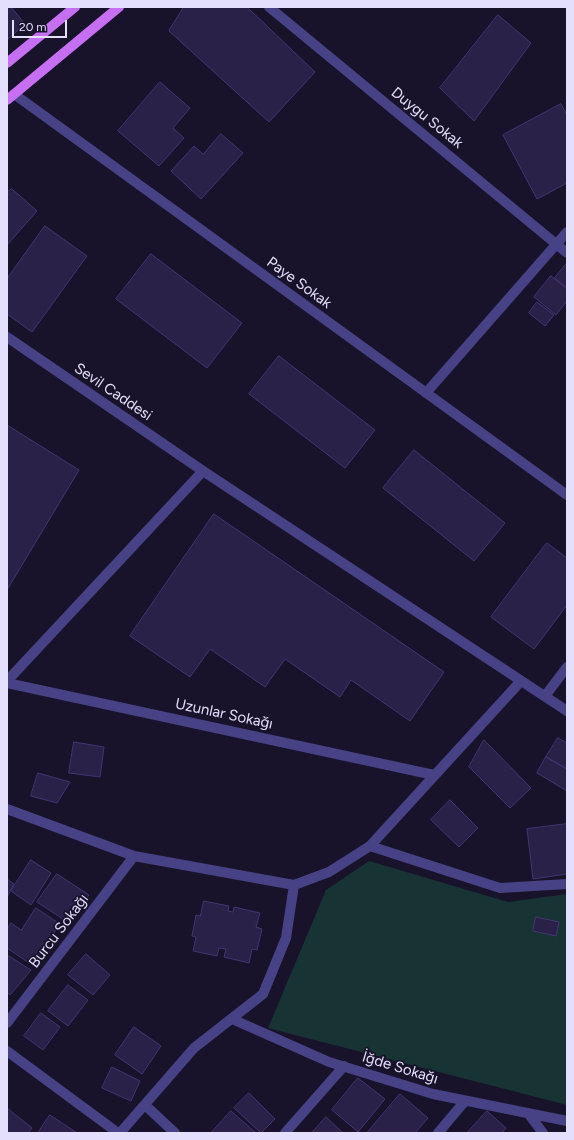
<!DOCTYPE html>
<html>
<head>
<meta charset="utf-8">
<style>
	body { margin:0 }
	#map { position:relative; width:574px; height:1140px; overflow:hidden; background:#18132a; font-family:Figtree,sans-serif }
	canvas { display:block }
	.frame { position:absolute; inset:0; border:8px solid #e3dffc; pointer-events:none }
	.scale { position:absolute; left:12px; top:20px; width:55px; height:18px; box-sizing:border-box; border:2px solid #e3dffc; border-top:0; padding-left:5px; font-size:12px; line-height:14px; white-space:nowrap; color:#e3dffc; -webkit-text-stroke:3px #18132a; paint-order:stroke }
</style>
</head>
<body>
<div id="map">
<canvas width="574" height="1140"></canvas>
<div class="frame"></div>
<div class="scale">20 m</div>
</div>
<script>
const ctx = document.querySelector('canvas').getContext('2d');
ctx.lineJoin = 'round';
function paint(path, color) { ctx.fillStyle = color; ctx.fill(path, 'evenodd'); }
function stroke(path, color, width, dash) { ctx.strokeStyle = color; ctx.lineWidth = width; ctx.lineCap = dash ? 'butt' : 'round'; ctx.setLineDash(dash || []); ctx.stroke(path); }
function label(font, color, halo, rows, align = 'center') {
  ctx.font = font + ' Figtree,sans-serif'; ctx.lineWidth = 3.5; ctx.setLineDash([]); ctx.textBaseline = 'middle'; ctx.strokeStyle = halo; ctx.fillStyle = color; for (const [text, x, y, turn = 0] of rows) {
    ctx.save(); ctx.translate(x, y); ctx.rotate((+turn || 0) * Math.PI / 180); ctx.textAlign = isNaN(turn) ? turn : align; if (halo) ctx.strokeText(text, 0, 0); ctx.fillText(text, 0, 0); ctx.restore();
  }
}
paint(new Path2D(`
	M369,861L508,902L567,894V1105L268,1028L326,890Z`), '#173333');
const building = new Path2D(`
	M7,7H11L25,24L7,40Z
	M184,7H247L315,72L269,122L169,31Z
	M498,15L531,43L474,121L440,88Z
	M160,82L190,108L173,128L184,138L159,166L118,131Z
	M561,104L567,115V183L537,199L503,135Z
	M221,134L243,153L201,199L171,171L194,146L203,154Z
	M12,189L37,211L7,245V192Z
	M45,226L87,256L32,332L7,314V279Z
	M151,254L242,323L207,368L116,299Z
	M567,263V288L555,278Z
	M551,276L567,289V301L556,315L534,297Z
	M537,302L554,315L545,326L529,313Z
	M279,356L375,430L345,468L249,394Z
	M7,425L79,470L7,590Z
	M414,450L505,523L474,561L383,488Z
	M214,514L444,672L410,721L351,680L340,697L285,659L265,687L210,649L190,677L130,636Z
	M547,543L567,558V605L534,649L491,617Z
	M558,738L567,743V769L546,757Z
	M484,740L531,788L510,808L469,767Z
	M74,742L104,747L100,777L69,773Z
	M546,757L567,769V791L537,773Z
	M38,773L70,782L57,803L31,796Z
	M450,800L478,828L459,847L431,820Z
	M567,824V874L533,879L527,829Z
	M31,860L51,873L31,905L11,891Z
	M57,874L89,895L66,921L37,902Z
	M7,879L14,884L7,897Z
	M204,901L229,906L228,911L233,912L234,907L260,913L256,927L262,929L257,950L252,949L249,963L224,957L226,949L219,948L217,956L193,951L196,937L192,936L196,915L200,916Z
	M36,908L60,924L32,965L7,948V929L11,923L21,930Z
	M536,917L559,922L556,936L533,931Z
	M86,954L110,975L93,995L68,975Z
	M9,956L31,970L10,995L7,992V958Z
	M68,985L88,1000L68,1026L48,1011Z
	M41,1013L60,1027L43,1050L24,1036Z
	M134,1027L161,1046L142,1074L115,1055Z
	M112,1067L140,1081L131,1101L102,1088Z
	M358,1078L385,1099L358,1132L332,1110Z
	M249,1093L275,1119L261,1133L234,1108Z
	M400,1094L428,1118L415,1133H367Z
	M7,1108L32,1128L28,1133H7Z
	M231,1111L256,1133H211Z
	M487,1111L506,1128L502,1133H467Z
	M50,1115L77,1133H38Z
	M326,1117L343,1133H312Z`);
paint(building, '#2a2149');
stroke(building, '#433573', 1);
stroke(new Path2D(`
	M269,7L567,253
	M14,94L567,495
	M7,337L203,471
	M426,393L567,232
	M7,681L203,471L567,711
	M521,681L370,846L500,888L567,884
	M7,683L434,775
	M545,696L567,667
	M7,809L134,856L294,885L329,872L370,846
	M232,1019L329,1062L433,1094L567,1121
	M7,1023L134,856
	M7,1051L118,1133
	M145,1105L175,1133
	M528,1113L543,1133
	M120,1133L194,1048L263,994L286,938L294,885
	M285,1133L344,1066
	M438,1133L465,1101`), '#474285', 10);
stroke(new Path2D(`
	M7,63L75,7
	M7,100L119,7`), '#c66ff3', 10);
label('15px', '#e3dffc', '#18132a', [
	["Duygu Sokak",427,118,39],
	["Paye Sokak",299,283,36],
	["Sevil Caddesi",113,392,34],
	["Uzunlar Sokağı",224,714,12],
	["Burcu Sokağı",59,931,-53],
	["İğde Sokağı",400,1068,17]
]);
</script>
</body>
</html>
